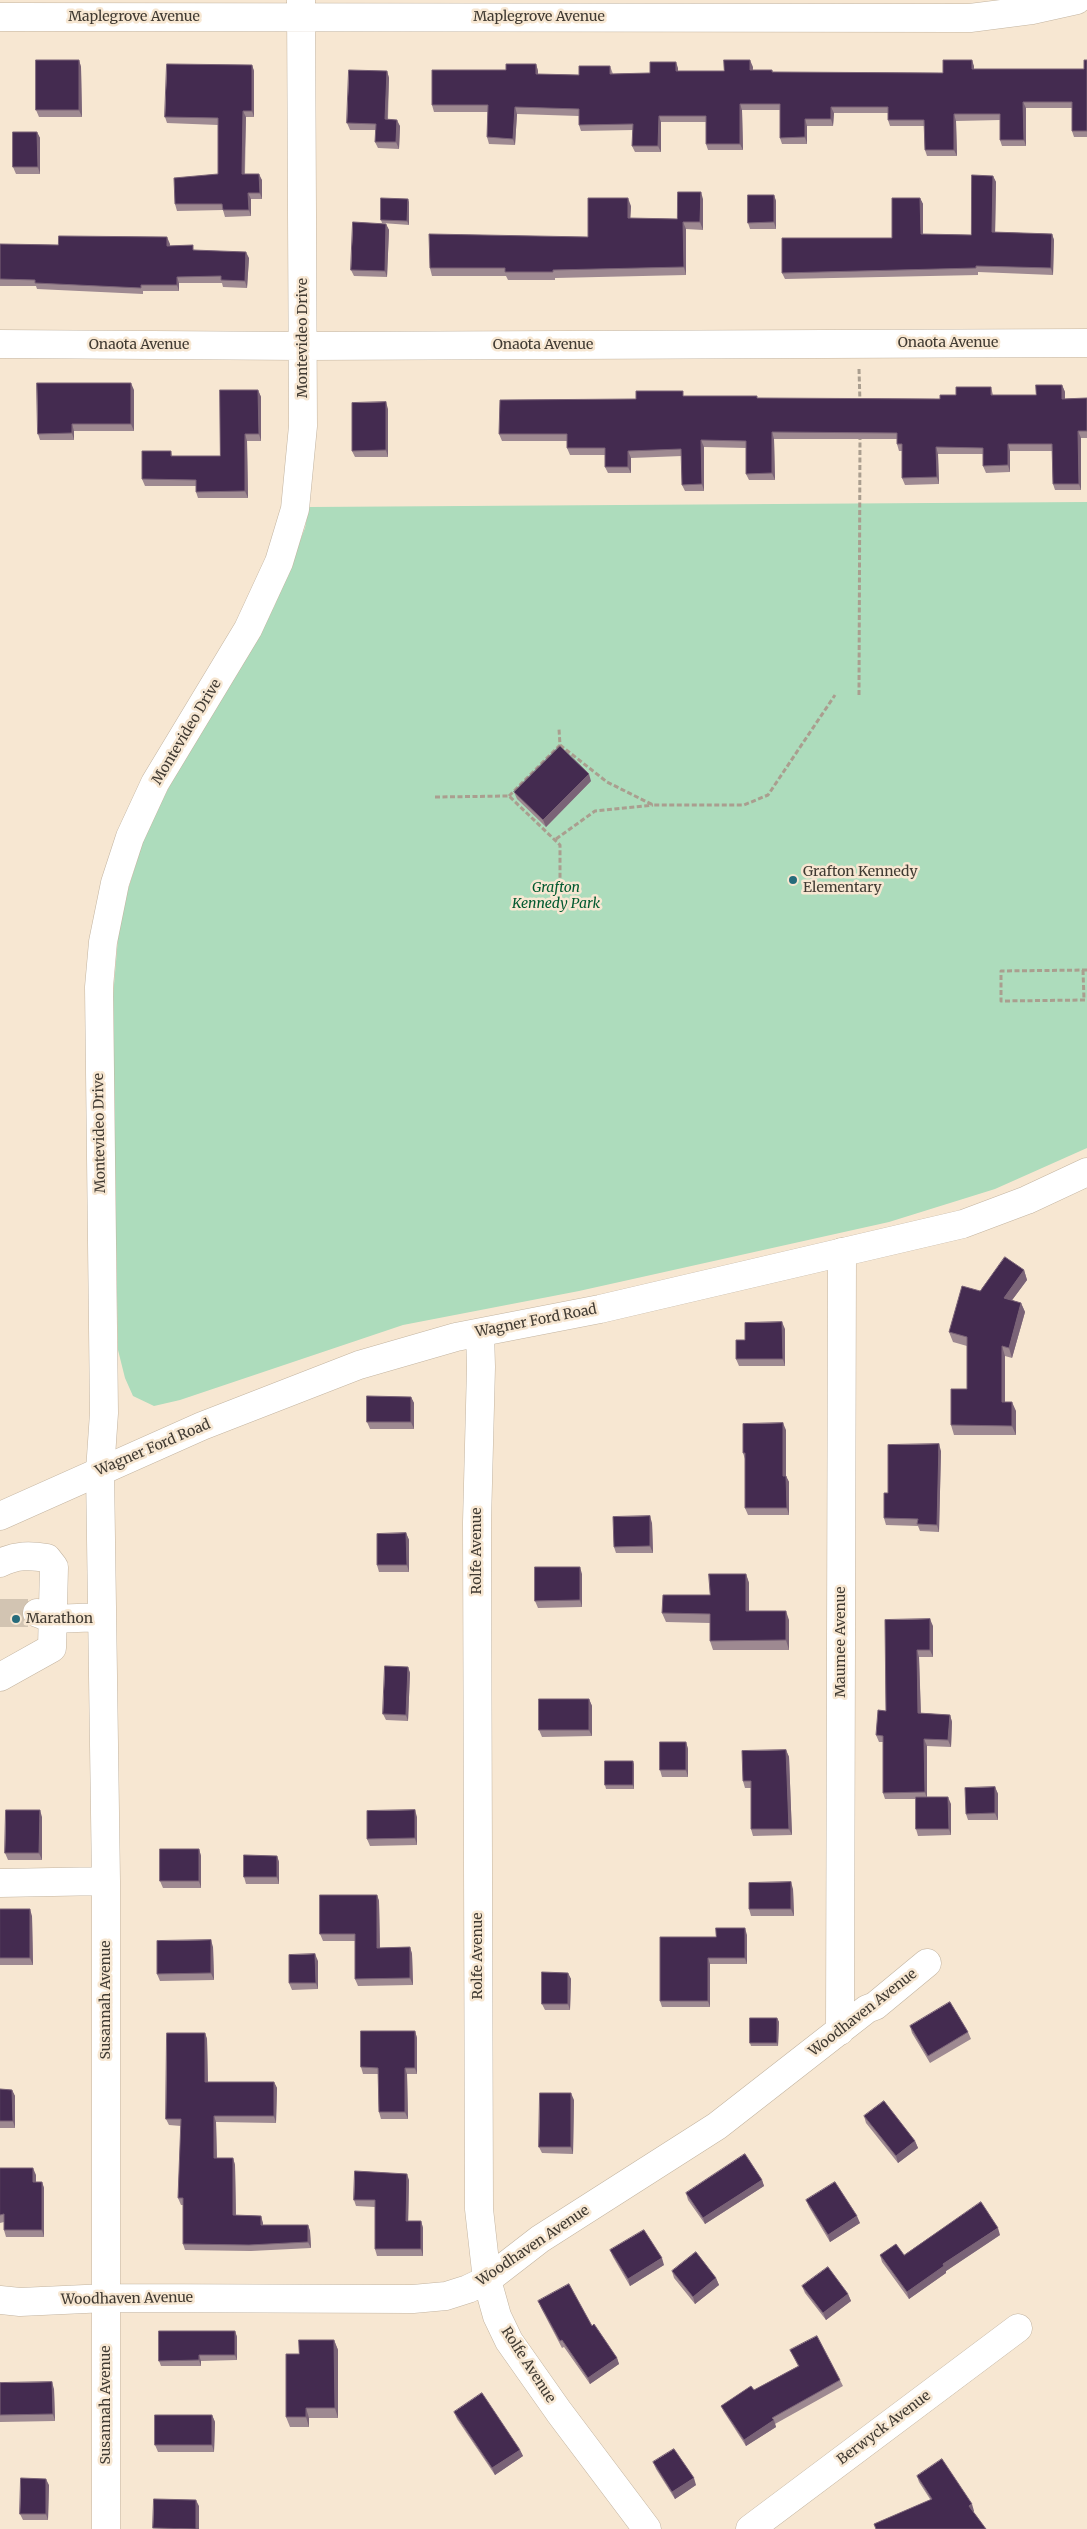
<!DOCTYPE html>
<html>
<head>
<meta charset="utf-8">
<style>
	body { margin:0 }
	canvas { display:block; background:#f7e7d2 }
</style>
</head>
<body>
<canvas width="1087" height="2529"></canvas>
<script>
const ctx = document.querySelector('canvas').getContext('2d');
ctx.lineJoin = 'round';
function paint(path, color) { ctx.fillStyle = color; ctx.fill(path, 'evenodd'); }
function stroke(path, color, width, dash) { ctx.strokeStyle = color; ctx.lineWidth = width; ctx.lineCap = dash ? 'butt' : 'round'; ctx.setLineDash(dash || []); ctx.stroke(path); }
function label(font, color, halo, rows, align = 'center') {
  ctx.font = font + ' Merriweather,serif'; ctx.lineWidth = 5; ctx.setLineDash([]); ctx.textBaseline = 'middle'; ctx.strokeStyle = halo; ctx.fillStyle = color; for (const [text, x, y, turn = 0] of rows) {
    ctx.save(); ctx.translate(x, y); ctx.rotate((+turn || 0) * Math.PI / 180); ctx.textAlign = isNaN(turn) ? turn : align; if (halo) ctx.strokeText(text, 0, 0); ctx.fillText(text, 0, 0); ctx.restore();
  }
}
paint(new Path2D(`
	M1087,502V1148L995,1189L889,1222L579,1291L403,1325L180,1400L154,1406L133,1396L125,1378L118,1350L112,1008L120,915L147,829L197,734L274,607L305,528L309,507Z`), '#addcbc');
stroke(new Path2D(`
	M0,1613H37`), '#d2c4b2', 28, [28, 14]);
const minor = new Path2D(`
	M0,17L970,18L1032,10L1077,0
	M0,344L303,346L1087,343
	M480,1333L481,1367L477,1522L479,2209L487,2280L497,2316L509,2341L559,2412L647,2529
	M0,1563C16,1555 30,1555 47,1558L54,1567L52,1648L0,1677
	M37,1613L53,1619L102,1617
	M0,1883L106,1881
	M840,2031L842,1252
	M0,2300L20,2302L107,2298L413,2299L446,2296L468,2289L487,2280L540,2239L717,2126L867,2009L875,2006L927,1963
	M106,2529V1881L100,1471L104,1413L99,987L103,942L115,883L130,837L155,783L248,629L279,562L295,509L303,426L301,0
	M750,2529L1018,2328`);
const major = new Path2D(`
	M0,1516L202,1426L359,1365L456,1337L600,1309L963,1224L1027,1200L1087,1172`);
stroke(minor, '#c3b4a0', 29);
stroke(major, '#c3b4a0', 29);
stroke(new Path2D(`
	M859,369L860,403
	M859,695L860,437
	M560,745L607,782L653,805H744L768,795L835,695
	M509,796L560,745L559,729
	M435,797L509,796L560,845V888
	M556,839L595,811L653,805
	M1083,970L1084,1000
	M1087,970L1001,971V1001L1087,1000`), '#aa9e8f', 3, [5, 2.5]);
stroke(minor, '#fff', 28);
stroke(major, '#fff', 28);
paint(new Path2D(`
	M79,60L81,67L82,117H39L36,110Z
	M972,60L974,69H1084L1087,60V137H1074L1072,131V108H1026V146H1002L1000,140V120L956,121L957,156H927L925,150L924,126H890L888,120V113H834L833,126H807V144H782L780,138V110H742L743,150H708L706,144V122H661V152H635L632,146L633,130L581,131L579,125V116L517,114L515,145L489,144L487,137L488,112H434L432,105L506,70L536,64L538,71V74L579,75L610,66L613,74L650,73L678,68V71H724L753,67V70H772L773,72L943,73Z
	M252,65L254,71V117H246L245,174L262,180V199H251V216L225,217L223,210L177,211L175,204L218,174V125L167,123L165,117Z
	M387,71L389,78L388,119L400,126L399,149L378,148L375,142L376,130H350L347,123Z
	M37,132L40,138V174H16L13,167Z
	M993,176L996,182L995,232L1052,234L1054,240L1053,275L978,272V275L785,279L782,273L892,238L920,198L923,204V234L971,235Z
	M774,195L776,201V229H750L748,223Z
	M703,199V230L686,229V275L555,278V280H508L506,276H432L430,268L588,237L631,206L630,218L677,219Z
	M409,202V225L382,223L381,220Z
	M386,224L389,230L387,277L354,276L351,270Z
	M0,244L58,245L170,244L169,246L249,258L247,288L223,287L222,283H179V291H143V294L37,289L36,286H0Z
	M1062,385L1065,392V399L1087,398V438H1081V490H1055L1053,484L1052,451H1010V472L986,473L983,466V454H938L939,484L905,485L902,478V451H899L897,444V439H774L775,480H749L746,474V448L704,447V491H685L682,485V456L631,458V473H608L605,467V455H570L567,448V441H502L499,434L636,399L685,396L758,398L940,399L991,387L993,395H1036Z
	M134,390V431H74V440H40L38,434Z
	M258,390L261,397V441H247L248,498H198L196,492V486H145L142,479L171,451L172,456H220Z
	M388,409V457H355L352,451Z
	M591,781L546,827L517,799L514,792Z
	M1024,1270L1027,1280L1012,1300L1021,1303L1025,1312L1012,1358L1005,1356V1402L1016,1411V1435H954L951,1425L967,1389V1346L953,1342L949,1332L980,1291Z
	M785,1329V1366H739L736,1359L745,1340Z
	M411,1397L414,1403V1429H370L367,1422Z
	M786,1430V1476L789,1482V1515H748L745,1508V1459L743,1453Z
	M941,1451L939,1532L920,1531L918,1526L886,1525L884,1518L888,1493Z
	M652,1523L653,1553H616L614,1547Z
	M406,1533L409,1540V1572H379L377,1565Z
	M582,1574V1607L538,1608L535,1601Z
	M746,1574L749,1583V1611L789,1620V1650H713L710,1641V1623L666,1622L662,1613L710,1595Z
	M885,1620L933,1626V1657H919L921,1713L950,1715L952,1722L951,1747L927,1746V1797L951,1804V1835L918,1836L916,1829V1799H885L883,1793V1742H879L876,1735L886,1711Z
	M408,1667L410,1673L408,1721L386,1720L383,1714Z
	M589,1699L592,1706V1736L542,1737L539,1730Z
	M686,1742L688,1749V1777H662L660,1770Z
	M786,1750L789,1757L792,1835L753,1836L751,1829V1788H745L743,1781Z
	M634,1764V1789H606L605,1785Z
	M995,1787L998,1794V1820H968L966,1814Z
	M42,1817V1860H8L5,1853Z
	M417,1817V1845L370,1846L367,1839Z
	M199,1849L201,1856V1888H163L160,1881Z
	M277,1856L279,1862V1884H246L244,1877Z
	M793,1889L794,1916H751L749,1909Z
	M377,1895L379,1901L380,1948L410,1947L412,1954L413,1985L358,1986L355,1979V1941H323L320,1934Z
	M0,1909L32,1916L33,1965H0Z
	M747,1935V1964H710V2007H662L660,2001L716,1937Z
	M213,1947L214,1980L160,1981L157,1974Z
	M318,1961V1989L292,1990L289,1983Z
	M568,1973L571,1979L570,2010H545L542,2004Z
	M777,2018L779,2022L778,2046H751L750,2043Z
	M910,2026L968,2032L971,2039L930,2063L912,2033Z
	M415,2031L417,2038V2074H407L408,2119H381L379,2112L378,2074H363L361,2067Z
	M205,2033L207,2039L208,2082H274L277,2088L276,2123L216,2122L217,2158H233L235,2165L236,2215L261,2216L263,2225H308L310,2231L311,2248L251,2251L185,2250L183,2244V2205H181L178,2198L181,2126L169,2125L166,2119Z
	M0,2089L12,2090L15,2096V2128H0Z
	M574,2100L573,2154L542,2153L539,2147Z
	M864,2116L915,2141L918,2148L898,2163L866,2123Z
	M0,2168L36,2175V2182H42L44,2188V2237H6L4,2230V2222L0,2223Z
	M409,2180L408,2221H421L423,2228V2256H377L375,2249V2207L356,2206L354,2200Z
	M762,2180L764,2186L705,2224L688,2200L686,2193Z
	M806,2200L860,2223L830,2242L809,2207Z
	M1000,2235L946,2271V2273L909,2299L882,2262L880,2255H904Z
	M610,2250L664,2265L630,2286L613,2257Z
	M672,2271L716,2278L719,2285L695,2304L674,2278Z
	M802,2286L848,2294L851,2301L826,2320L805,2293Z
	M538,2301L592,2326L617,2358L619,2364L590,2384L564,2347L562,2348L541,2308Z
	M235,2331L237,2337V2360L201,2361V2366H161L159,2361Z
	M334,2340L338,2350V2418H309V2427H290L286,2417L299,2354Z
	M790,2350L840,2380L843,2386L775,2424L776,2427L746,2446L724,2412L721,2406L754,2390L798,2366Z
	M0,2383L54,2389L55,2421L0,2422Z
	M454,2412L520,2450L523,2456L495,2475L457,2419Z
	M212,2415L215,2422L214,2452H158L155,2445Z
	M653,2462L696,2485L675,2499L656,2469Z
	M917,2476L974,2511L973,2512L930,2499L919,2482Z
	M49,2485L48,2520H23L20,2514Z`), '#9e8991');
paint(new Path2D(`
	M79,60L81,67L82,117L79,110Z
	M750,60L753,67L752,76L750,70Z
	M972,60L974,66V75L972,69Z
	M676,62L678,68V77L676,71Z
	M536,64L538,71V80L536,74Z
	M252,65L254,71V117L252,111Z
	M387,71L389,78L387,126L385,119Z
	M1023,102L1026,108V146L1024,140Z
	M740,104L742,110L743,150L740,144Z
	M515,107L517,114L515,145L513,139Z
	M831,107L834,113L833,126L831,119Z
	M243,111L246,117L244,180L242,174Z
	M954,114L956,121L957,156L954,150Z
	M659,116L661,122V152L658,146Z
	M805,119L807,126V144L805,137Z
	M397,120L400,126L399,149L396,142Z
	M37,132L40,138V174L38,167Z
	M259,174L262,180V199L260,193Z
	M993,176L996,182L995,238L992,232Z
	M701,192L703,199V230L700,222Z
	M248,193L251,199V216L249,210Z
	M774,195L776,201V229L774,222Z
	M628,198L631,206L630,226L628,218Z
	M920,198L923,204V241L921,234Z
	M408,199L409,202V225L407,221Z
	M683,222L686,229V275L684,267Z
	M386,224L389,230L387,277L385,271Z
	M1052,234L1054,240L1053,275L1051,268Z
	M167,237L170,244L169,252L167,246Z
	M246,252L249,258L247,288L245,281Z
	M177,277L179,283V291L177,285Z
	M131,383L134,390V431L131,424Z
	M1062,385L1065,392V405L1062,399Z
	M258,390L261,397V441L259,434Z
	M386,402L388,409V457L386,450Z
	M72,424L74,431V440L72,433Z
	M1078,431L1081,438V490L1079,484Z
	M772,432L774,439L775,480L772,473Z
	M245,434L247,441L248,498L245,491Z
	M701,440L704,447V491L702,484Z
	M1008,444L1010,451V472L1008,465Z
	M936,447L938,454L939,484L937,477Z
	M628,451L631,458V473L628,467Z
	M589,774L591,781L546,827L543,820Z
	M1024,1270L1027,1280L1007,1307L1004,1298Z
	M1021,1303L1025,1312L1012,1358L1009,1348Z
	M782,1322L785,1329V1366L783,1359Z
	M1002,1346L1005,1356V1412L1002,1402Z
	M411,1397L414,1403V1429L411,1422Z
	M1012,1402L1016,1411V1435L1012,1426Z
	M783,1423L786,1430V1482L783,1476Z
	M939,1444L941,1451L939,1532L937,1525Z
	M786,1476L789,1482V1515L787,1508Z
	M650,1516L652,1523L653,1553L650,1546Z
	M406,1533L409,1540V1572L407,1565Z
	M580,1567L582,1574V1607L580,1600Z
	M746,1574L749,1583V1621L746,1611Z
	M786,1611L789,1620V1650L786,1640Z
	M930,1619L933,1626V1657L930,1650Z
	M917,1650L919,1657L921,1720L918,1713Z
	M408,1667L410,1673L408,1721L406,1715Z
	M589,1699L592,1706V1736L589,1730Z
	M950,1715L952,1722L951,1747L948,1740Z
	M924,1739L927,1746V1799L925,1792Z
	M686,1742L688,1749V1777L686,1770Z
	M786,1750L789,1757L792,1835L789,1829Z
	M633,1761L634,1764V1789L633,1785Z
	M995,1787L998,1794V1820L995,1813Z
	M948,1797L951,1804V1835L949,1829Z
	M40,1810L42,1817V1860L39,1853Z
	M415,1810L417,1817V1845L415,1838Z
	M199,1849L201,1856V1888L199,1881Z
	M277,1856L279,1862V1884L277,1877Z
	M791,1882L793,1889L794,1916L791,1909Z
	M377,1895L379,1901L380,1954L377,1948Z
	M30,1909L32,1916L33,1965L30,1958Z
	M745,1928L747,1935V1964L745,1958Z
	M211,1940L213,1947L214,1980L211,1973Z
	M410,1947L412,1954L413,1985L410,1978Z
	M315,1954L318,1961V1989L316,1983Z
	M708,1958L710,1964V2007L708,2001Z
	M568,1973L571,1979L570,2010L568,2004Z
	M777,2018L779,2022L778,2046L777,2043Z
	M415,2031L417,2038V2074L415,2068Z
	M205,2033L207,2039L208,2088L205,2082Z
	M405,2068L407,2074L408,2119L405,2112Z
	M274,2082L277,2088L276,2123L274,2116Z
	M12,2090L15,2096V2128L13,2121Z
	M571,2093L574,2100L573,2154L571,2147Z
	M214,2116L216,2122L217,2165L214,2158Z
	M915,2141L918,2148L898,2163L896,2156Z
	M233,2158L235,2165L236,2222L233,2215Z
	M33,2168L36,2175V2188L33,2182Z
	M407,2174L409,2180L408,2228L406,2221Z
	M762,2180L764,2186L705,2224L703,2218Z
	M42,2182L44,2188V2237L42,2230Z
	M261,2216L263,2223V2232L261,2225Z
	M857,2216L860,2223L830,2242L828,2235Z
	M421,2221L423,2228V2256L421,2249Z
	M308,2225L310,2231L311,2248L308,2242Z
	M998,2228L1000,2235L946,2271V2273L909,2299L907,2292L943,2264Z
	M662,2258L664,2265L630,2286L628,2279Z
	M716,2278L719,2285L695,2304L693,2297Z
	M848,2294L851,2301L826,2320L823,2313Z
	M235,2331L237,2337V2360L235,2355Z
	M334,2340L338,2350V2418L335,2408Z
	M199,2355L201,2361V2366L199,2360Z
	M617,2358L619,2364L590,2384L588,2378Z
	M52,2382L54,2389L55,2421L53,2414Z
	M306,2408L309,2418V2427L306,2417Z
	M212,2415L215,2422L214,2452L212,2445Z
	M774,2420L776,2427L746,2446L744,2440Z
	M520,2450L523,2456L495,2475L492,2468Z
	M694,2478L696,2485L675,2499L672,2492Z
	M46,2479L49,2485L48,2520L46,2514Z
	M196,2500L199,2506V2529H196Z
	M972,2504L974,2511L972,2513L969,2506Z`), '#7a6377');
const building = new Path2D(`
	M36,60H79V110H36Z
	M724,60H750V70H772V72L943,73V60H972V69H1084V60H1087V131H1072V102H1023L1024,140H1000V114H954V150H925L924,120H888V107H831V119H805V137L780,138V104H740V144H706V116H659L658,146H632L633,124L579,125V109L515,107L513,139L487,137L488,105H432V70H506V64H536V74L579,75V66H610V74L650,73V62H676V71H724Z
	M167,64L252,65V111H243L242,174H259L260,193H248L249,210H223L222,204H175L174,178L218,174V118L165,117Z
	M349,70L387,71L385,119L397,120L396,142H375L376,124L347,123Z
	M13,132H37L38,167H13Z
	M972,175L993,176L992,232L1052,234L1051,268L976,266V268L782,273V238H892V198H920L921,234L971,235Z
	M678,192H701L700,222H683L684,267L553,270V272H505V268H430L429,234L588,237V198H628V218L677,219Z
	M748,195H774V222L748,223Z
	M381,198L408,199L407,221L381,220Z
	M353,222L386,224L385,271L351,270Z
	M59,236L167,237V246L193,245V250L246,252L245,281L221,280V276L177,277V285H141V288L35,283V280L0,279V244L58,245Z
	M37,383H131V424H72V433L38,434Z
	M1036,385H1062V399L1087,398V431H1078L1079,484H1053L1052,444H1008V465L983,466V448L936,447L937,477L902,478V444H897V433L772,432V473L746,474V441L701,440L702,484L682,485L681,449L628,451V467H605V448H567V434H499L500,400L636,399V391H683V396H757V398L940,399V395H956V387H991V395H1036Z
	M220,390H258L259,434H245V491L196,492V480L142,479V451H171V456H220Z
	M386,402V450L352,451V403Z
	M560,746L589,774L543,820L514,792Z
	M1005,1257L1024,1270L1004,1298L1021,1303L1009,1348L1002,1346V1402H1012V1426L951,1425V1389H967V1337L949,1332L962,1286L980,1291Z
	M782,1322L783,1359H736V1340H745V1323Z
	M367,1396L411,1397V1422H367Z
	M783,1423V1476H786L787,1508H745V1453H743V1424Z
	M939,1444L937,1525L917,1524L918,1519L884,1518V1493H888V1445Z
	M650,1516V1546L614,1547L613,1517Z
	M406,1533L407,1565H377V1534Z
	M535,1567H580V1600L535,1601Z
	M709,1574H746V1611H786V1640L710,1641V1614L662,1613L663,1595H710Z
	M930,1619V1650H917L918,1713L950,1715L948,1740L924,1739L925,1792L883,1793V1736L876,1735L878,1710L886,1711L885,1620Z
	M385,1666L408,1667L406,1715L383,1714Z
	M539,1699H589V1730H539Z
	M660,1742H686V1770H660Z
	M786,1750L789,1829H751V1781H743L742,1751Z
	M605,1761H633V1785H605Z
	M995,1787V1813L966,1814L965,1788Z
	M916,1797H948L949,1829H916Z
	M6,1810H40L39,1853H5Z
	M415,1810V1838L367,1839V1811Z
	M160,1849H199V1881H160Z
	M244,1855L277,1856V1877H244Z
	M791,1882V1909H749V1883Z
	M320,1895H377V1948L410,1947V1978L355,1979V1934H320Z
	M0,1909H30V1958H0Z
	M716,1928H745V1958H708V2001H660V1937H716Z
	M211,1940V1973L157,1974V1941Z
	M315,1954L316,1983H289V1955Z
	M542,1972L568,1973V2004H542Z
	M950,2002L968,2032L928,2056L910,2026Z
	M750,2018H777V2043H750Z
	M361,2031H415V2068H405V2112H379L378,2068L361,2067Z
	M167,2033H205V2082H274V2116H214V2158H233V2215L261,2216V2225H308V2242L249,2245L183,2244V2198H178L181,2119H166Z
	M0,2089L12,2090L13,2121H0Z
	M540,2093H571V2147H539Z
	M884,2101L915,2141L896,2156L864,2116Z
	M745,2154L762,2180L703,2218L686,2193Z
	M0,2168H33V2182H42V2230H4V2214L0,2215Z
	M355,2171L407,2174L406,2221H421V2249H375V2200H354Z
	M835,2182L857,2216L828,2235L806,2200Z
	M981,2202L998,2228L943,2264L944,2266L907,2292L880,2255L896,2244L904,2255Z
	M644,2230L662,2258L628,2279L610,2250Z
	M696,2252L716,2278L693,2297L672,2271Z
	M828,2267L848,2294L823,2313L802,2286Z
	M569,2284L592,2326L594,2324L617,2358L588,2378L562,2340L560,2341L538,2301Z
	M159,2331H235V2355H199V2360L159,2361Z
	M817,2336L840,2380L772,2418L774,2420L744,2440L721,2406L751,2386L754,2390L799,2366L790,2350Z
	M299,2340H334L335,2408H306V2417H286V2354H299Z
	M52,2382L53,2414L0,2415V2383Z
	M482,2393L520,2450L492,2468L454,2412Z
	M155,2415H212V2445H155Z
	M674,2449L694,2478L672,2492L653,2462Z
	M942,2459L972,2504L969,2506L986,2529H876L874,2524L932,2499L917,2476Z
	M21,2478L46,2479V2514H20Z
	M154,2499L196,2500V2529L153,2528Z`);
paint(building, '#442b50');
stroke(building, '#7a6377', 1);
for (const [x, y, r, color] of [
	[793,880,5,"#266b7b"],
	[16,1619,5,"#266b7b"]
]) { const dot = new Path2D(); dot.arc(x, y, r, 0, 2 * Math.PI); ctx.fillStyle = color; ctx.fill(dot); stroke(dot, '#f7e7d2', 2); }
label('14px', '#403a32', '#f7e7d2', [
	["Maplegrove Avenue",134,17],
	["Maplegrove Avenue",539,17],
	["Montevideo Drive",303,338,-90],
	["Onaota Avenue",948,343],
	["Onaota Avenue",139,345],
	["Onaota Avenue",543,345],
	["Montevideo Drive",187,732,-59],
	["Montevideo Drive",100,1133,-91],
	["Wagner Ford Road",536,1321,-11],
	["Wagner Ford Road",153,1448,-23],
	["Rolfe Avenue",477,1551,-90],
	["Maumee Avenue",841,1642,-90],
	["Rolfe Avenue",478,1956,-90],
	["Susannah Avenue",106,2000,-90],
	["Woodhaven Avenue",863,2013,-38],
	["Woodhaven Avenue",533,2246,-34],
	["Woodhaven Avenue",127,2299,-1],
	["Rolfe Avenue",528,2365,57],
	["Susannah Avenue",106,2405,-90],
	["Berwyck Avenue",884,2428,-37]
]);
label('14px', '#403a32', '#f7e7d2', [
	["Grafton Kennedy",803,872],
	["Elementary",803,888],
	["Marathon",26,1619]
], 'left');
label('italic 14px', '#025a30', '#f7e7d2', [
	["Grafton",556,888],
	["Kennedy Park",556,904]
]);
</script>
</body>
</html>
